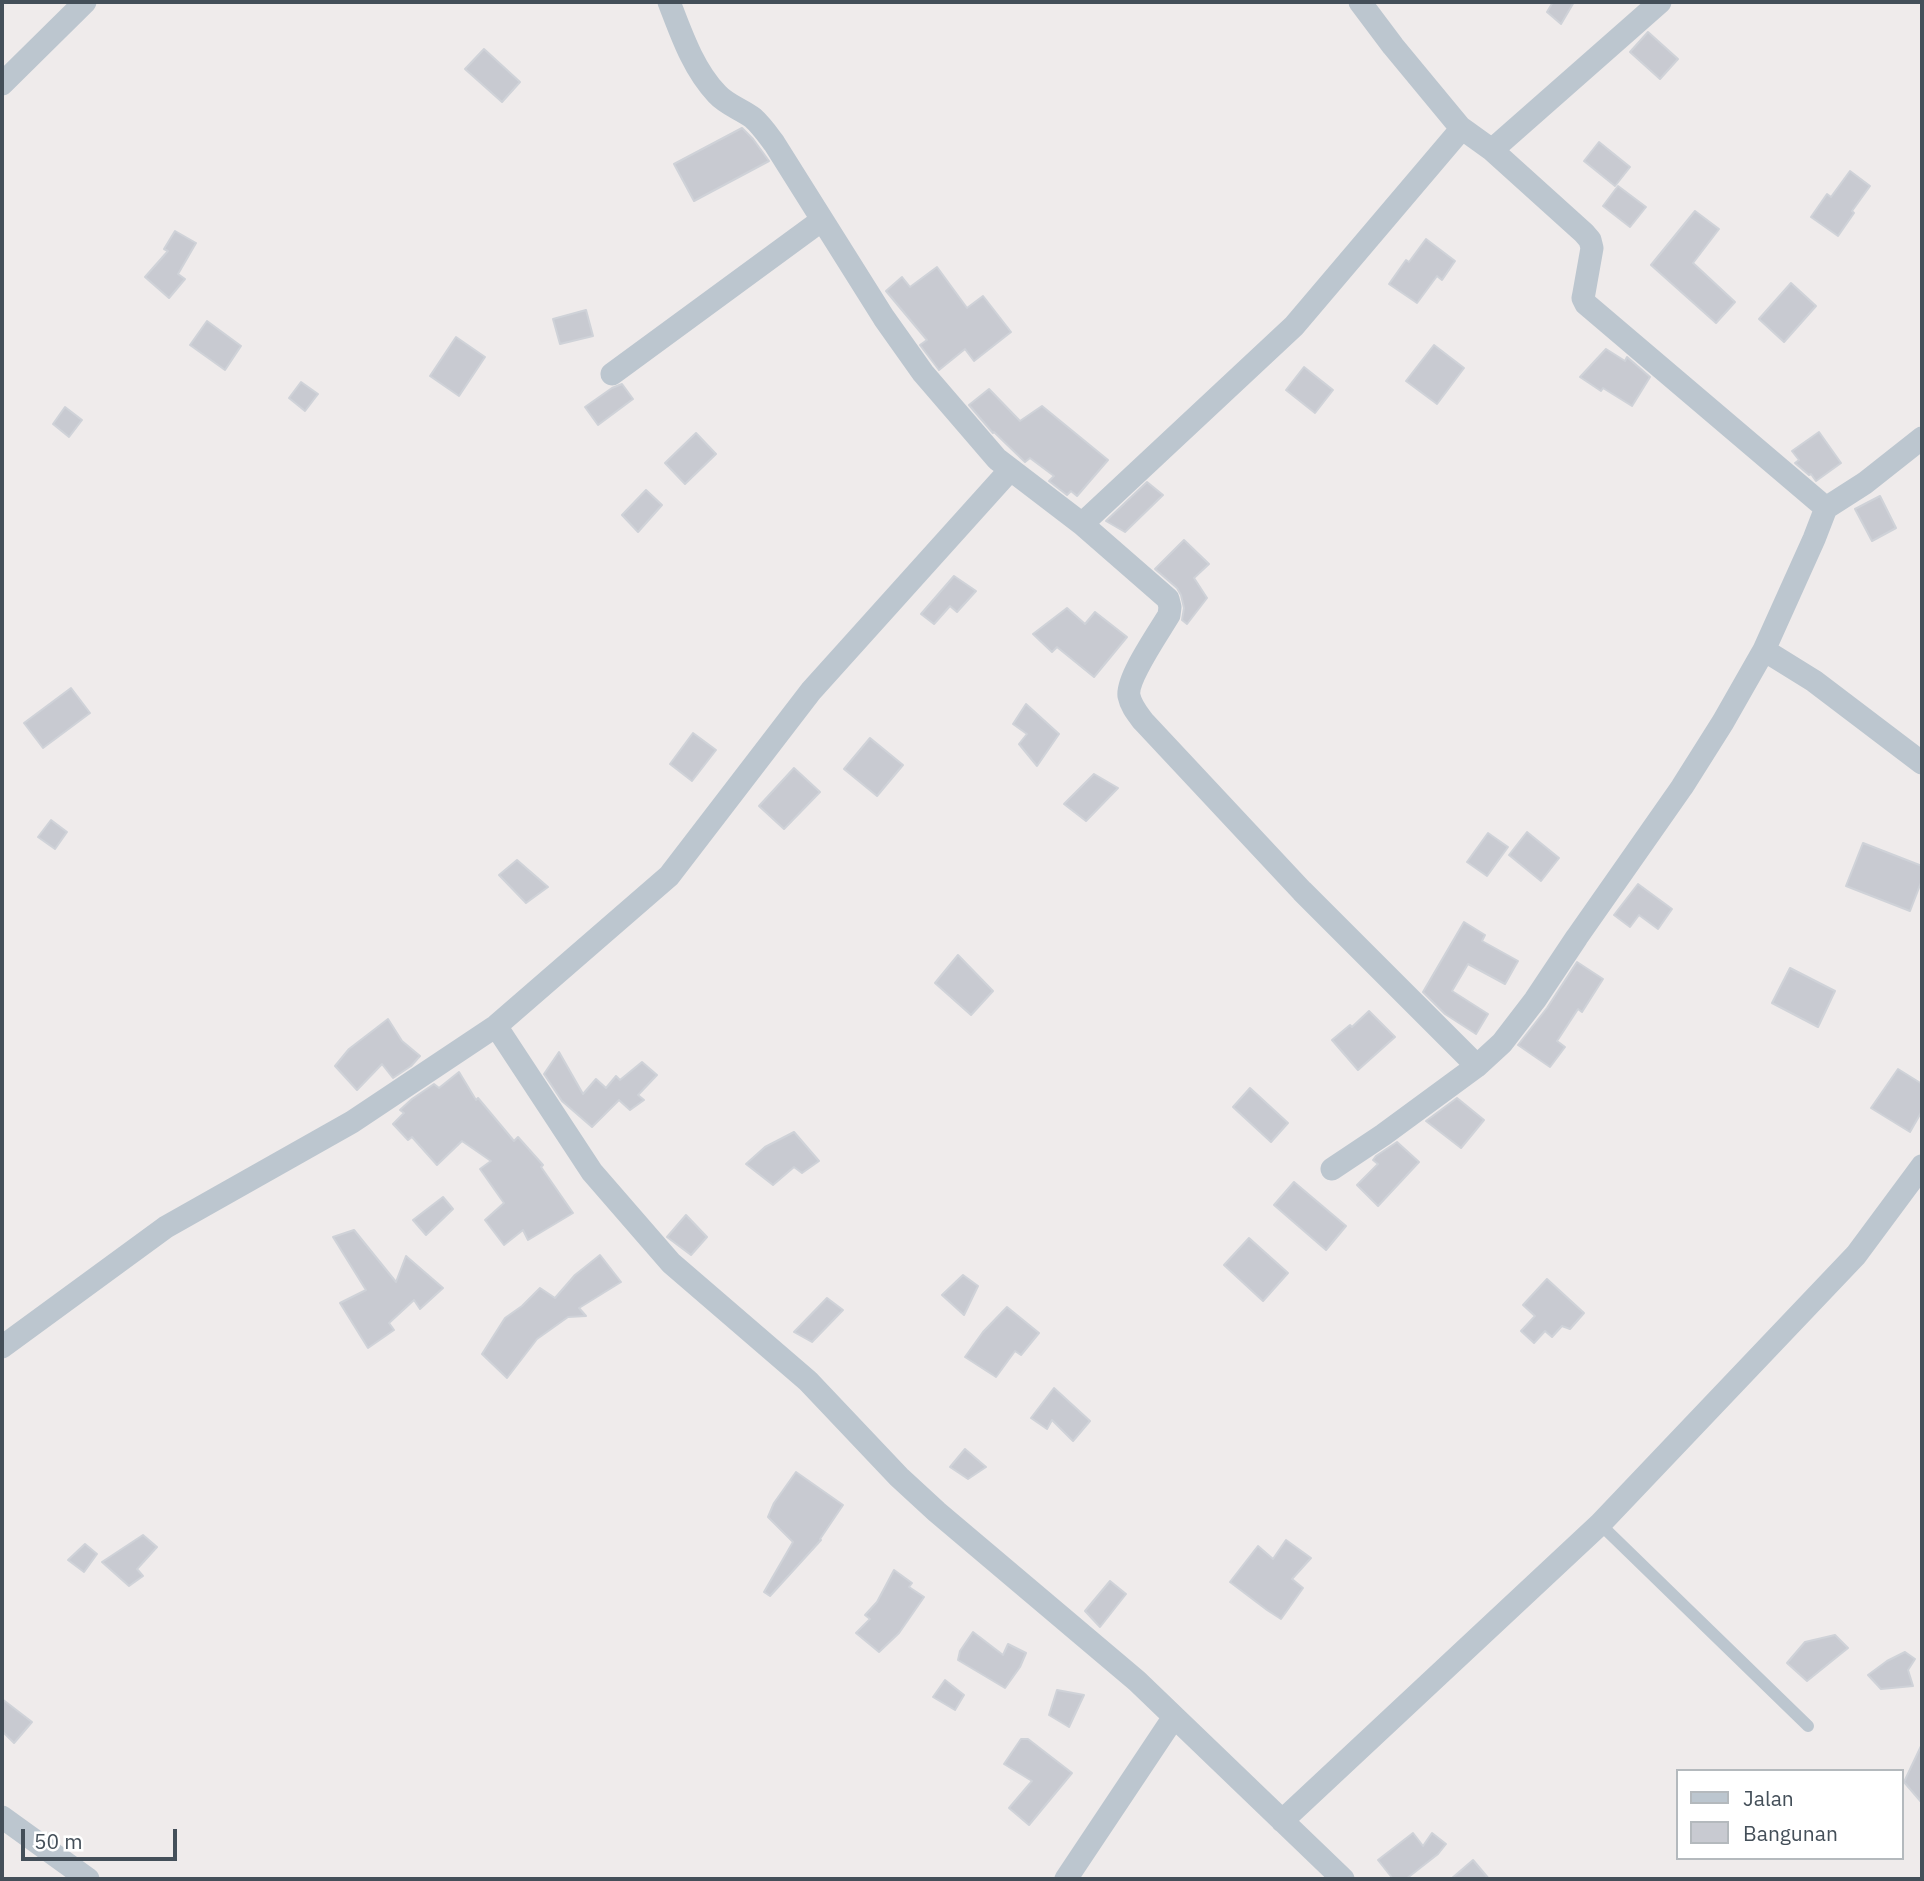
<!DOCTYPE html>
<html>
<head>
<meta charset="utf-8">
<style>
	body { margin:0 }
	#map { position:relative; width:1924px; height:1881px; overflow:hidden; background:#efebeb; font-family:"IBM Plex Sans",sans-serif }
	canvas { display:block }
	.frame { position:absolute; inset:0; border:4px solid #444f59; pointer-events:none }
	.legend { position:absolute; left:1676px; top:1769px; width:228px; height:91px; box-sizing:border-box; background:#fff; border:2px solid #b4b9bd; margin:0; padding:9px 12px; list-style:none; font-size:21px; color:#444f59 }
	.legend li { display:flex; align-items:center; gap:14px; height:35px }
	.legend b { width:35px; border:2px solid #b4b9bd }
	.scale { position:absolute; left:21px; top:1829px; width:156px; height:32px; box-sizing:border-box; border:4px solid #444f59; border-top:0; padding-left:9px; font-size:21px; line-height:24px; white-space:nowrap; color:#444f59; -webkit-text-stroke:5px #fff; paint-order:stroke }
</style>
</head>
<body>
<div id="map">
<canvas width="1924" height="1881"></canvas>
<div class="frame"></div>
<ul class="legend">
<li><b style="height:9px;background:#bcc6cf"></b>Jalan</li>
<li><b style="height:19px;background:#c8cad1"></b>Bangunan</li>
</ul>
<div class="scale">50 m</div>
</div>
<script>
const ctx = document.querySelector('canvas').getContext('2d');
ctx.lineJoin = 'round';
function paint(path, color) { ctx.fillStyle = color; ctx.fill(path, 'evenodd'); }
function stroke(path, color, width, dash) { ctx.strokeStyle = color; ctx.lineWidth = width; ctx.lineCap = dash ? 'butt' : 'round'; ctx.setLineDash(dash || []); ctx.stroke(path); }
const building = new Path2D(`
	M1553,2H1574L1561,24L1547,12Z
	M1648,32L1678,59L1660,79L1630,52Z
	M484,49L520,82L502,102L465,69Z
	M742,128L753,139L769,161L694,201L674,164Z
	M1599,142L1630,167L1615,186L1584,161Z
	M1850,171L1870,186L1852,211L1854,213L1838,236L1811,217L1827,194L1831,197Z
	M1618,186L1646,207L1630,227L1603,206Z
	M1695,211L1719,229L1693,263L1735,302L1716,323L1651,265Z
	M175,231L196,243L178,274L185,279L169,298L145,277L168,251L164,249Z
	M1426,239L1455,261L1442,280L1437,276L1417,303L1389,284L1406,260L1409,262Z
	M937,267L967,308L983,296L1011,332L974,361L965,349L939,370L920,345L927,340L886,291L902,277L910,287Z
	M1791,283L1816,306L1784,342L1759,319Z
	M586,310L593,336L560,344L553,319Z
	M207,321L241,346L225,370L190,345Z
	M456,337L485,357L459,396L430,376Z
	M1434,345L1464,368L1437,404L1406,381Z
	M1606,349L1625,361L1627,357L1650,377L1632,406L1603,388L1601,391L1580,377Z
	M1304,367L1333,390L1315,413L1286,390Z
	M301,382L318,394L305,411L289,398Z
	M622,384L633,399L598,425L585,407L612,388Z
	M989,389L1020,421L1042,406L1108,460L1077,496L1071,491L1067,495L1049,481L1054,476L1030,458L1025,462L994,432L993,433L969,405Z
	M65,407L82,420L69,437L53,424Z
	M1819,432L1841,463L1816,481L1811,474L1809,475L1795,463L1799,460L1792,451Z
	M696,433L716,454L685,484L665,463Z
	M1147,482L1163,495L1125,532L1106,521Z
	M646,490L662,505L638,532L622,515Z
	M1880,496L1896,528L1872,541L1855,509Z
	M1184,540L1209,564L1194,578L1207,598L1187,624L1182,620L1184,608L1181,595L1177,588L1155,569Z
	M954,576L976,591L957,612L950,606L934,624L921,614Z
	M1067,608L1085,624L1095,612L1127,637L1094,677L1057,647L1052,652L1033,634Z
	M71,688L90,713L43,748L24,723Z
	M1026,704L1059,734L1037,766L1019,744L1027,734L1013,724Z
	M693,733L716,750L692,781L670,764Z
	M870,738L903,765L877,796L844,769Z
	M794,768L820,792L784,829L759,806Z
	M1094,774L1118,788L1086,821L1064,804Z
	M51,820L67,832L55,849L38,837Z
	M1527,832L1559,858L1541,881L1509,855Z
	M1488,833L1508,847L1487,876L1467,862Z
	M1863,843L1922,866V880L1910,911L1846,886Z
	M517,860L548,887L526,903L499,875Z
	M1638,884L1672,909L1658,929L1639,915L1630,927L1614,915Z
	M1464,922L1485,935L1482,941L1518,961L1505,984L1468,964L1452,991L1488,1014L1476,1034L1445,1014L1423,992Z
	M958,955L993,991L971,1015L935,983Z
	M1577,962L1603,979L1582,1012L1578,1009L1557,1041L1565,1047L1550,1067L1518,1045L1547,1008Z
	M1790,968L1835,991L1818,1027L1772,1003Z
	M1369,1011L1395,1037L1358,1070L1332,1040L1350,1025L1352,1027Z
	M388,1019L402,1041L420,1056L411,1066L393,1078L382,1064L357,1090L335,1066L349,1049Z
	M559,1052L583,1094L596,1079L606,1088L616,1076L620,1080L642,1062L657,1075L638,1095L644,1100L630,1110L619,1100L592,1127L562,1101L544,1074Z
	M1898,1069L1922,1084V1111L1910,1132L1871,1108Z
	M459,1072L476,1100L478,1098L514,1141L518,1137L543,1165L541,1167L573,1213L528,1240L523,1230L504,1245L485,1220L504,1203L480,1169L491,1161L462,1141L437,1165L412,1137L408,1140L393,1124L404,1113L400,1110L412,1099L434,1084L439,1088Z
	M1250,1088L1288,1123L1271,1142L1233,1107Z
	M1457,1098L1484,1120L1461,1148L1426,1121Z
	M794,1132L819,1161L802,1173L794,1167L773,1185L746,1164L765,1147Z
	M1397,1142L1419,1162L1378,1206L1357,1185L1378,1164L1373,1160L1376,1156Z
	M1294,1182L1346,1226L1326,1250L1274,1205Z
	M443,1197L453,1209L426,1235L413,1220Z
	M686,1215L707,1237L691,1255L667,1237Z
	M354,1230L396,1282L406,1256L443,1288L420,1309L414,1300L389,1323L394,1330L368,1348L340,1303L366,1290L333,1237Z
	M1249,1238L1288,1273L1263,1301L1224,1265Z
	M600,1255L621,1282L579,1308L586,1316L568,1317L537,1339L507,1378L482,1354L505,1318L522,1306L540,1288L555,1298L575,1275Z
	M963,1275L978,1286L964,1315L942,1295Z
	M1547,1279L1584,1313L1570,1329L1562,1326L1552,1337L1545,1331L1534,1343L1521,1331L1535,1316L1523,1305Z
	M827,1298L843,1310L812,1342L794,1332Z
	M1007,1307L1039,1333L1021,1355L1015,1351L996,1377L965,1357L983,1332Z
	M1054,1388L1090,1421L1073,1441L1052,1420L1047,1429L1031,1418Z
	M965,1449L986,1467L968,1479L950,1467Z
	M796,1472L843,1505L820,1539L821,1540L770,1596L764,1592L793,1542L768,1517L774,1503Z
	M143,1535L157,1547L137,1569L143,1576L129,1586L102,1562Z
	M1286,1540L1311,1558L1292,1579L1303,1588L1281,1619L1267,1610L1230,1582L1258,1546L1273,1559Z
	M85,1544L97,1554L84,1572L68,1560Z
	M894,1570L912,1583L909,1587L924,1597L899,1633L879,1652L856,1633L870,1619L865,1615L877,1602Z
	M1110,1581L1126,1594L1100,1627L1085,1611Z
	M973,1632L1003,1655L1008,1644L1026,1653L1020,1667L1005,1688L958,1660L960,1651Z
	M1835,1635L1848,1648L1807,1681L1787,1663L1805,1642Z
	M1905,1652L1915,1659L1908,1670L1913,1686L1881,1689L1868,1675L1887,1661Z
	M945,1680L964,1695L955,1710L933,1697Z
	M1057,1690L1084,1695L1069,1727L1049,1715Z
	M2,1699L32,1722L14,1743L2,1731Z
	M1021,1739H1028L1072,1773L1029,1825L1009,1808L1032,1781L1004,1764Z
	M1922,1744V1803L1904,1782Z
	M1413,1833L1423,1846L1432,1833L1446,1844L1438,1854L1406,1879H1393L1378,1860Z
	M1473,1860L1489,1879H1451Z`);
paint(building, '#c8cad1');
stroke(building, '#cfd2d8', 2);
stroke(new Path2D(`
	M1600,1524L1808,1726`), '#bcc6cf', 12);
stroke(new Path2D(`
	M669,2C681,33 693,69 717,94C727,105 741,109 753,118C761,125 768,135 774,143L884,318L923,373L997,459L1082,524L1168,599L1170,607L1169,615C1159,632 1126,679 1129,696C1131,706 1137,713 1143,721L1302,891L1477,1066
	M1360,2L1393,46L1460,127
	M2,84L85,2
	M1492,150L1660,2
	M612,374L822,220
	M1082,524L1294,326L1457,134L1460,127L1492,150L1584,233L1590,240L1592,248L1584,293L1583,298L1586,304L1826,508
	M1764,650L1814,681L1922,763
	M496,1026L592,1172L671,1263L808,1381L899,1477L937,1512L1137,1681L1343,1879
	M1332,1169L1383,1135L1477,1066L1502,1043L1535,1000L1577,937L1682,787L1723,722L1764,650L1814,539L1826,508L1865,483L1922,438
	M2,1347L166,1227L352,1122L496,1026L669,876L811,691L1010,470
	M2,1817L88,1879
	M1282,1821L1600,1524L1856,1255L1922,1166
	M1066,1879L1174,1717`), '#bcc6cf', 23);
</script>
</body>
</html>
